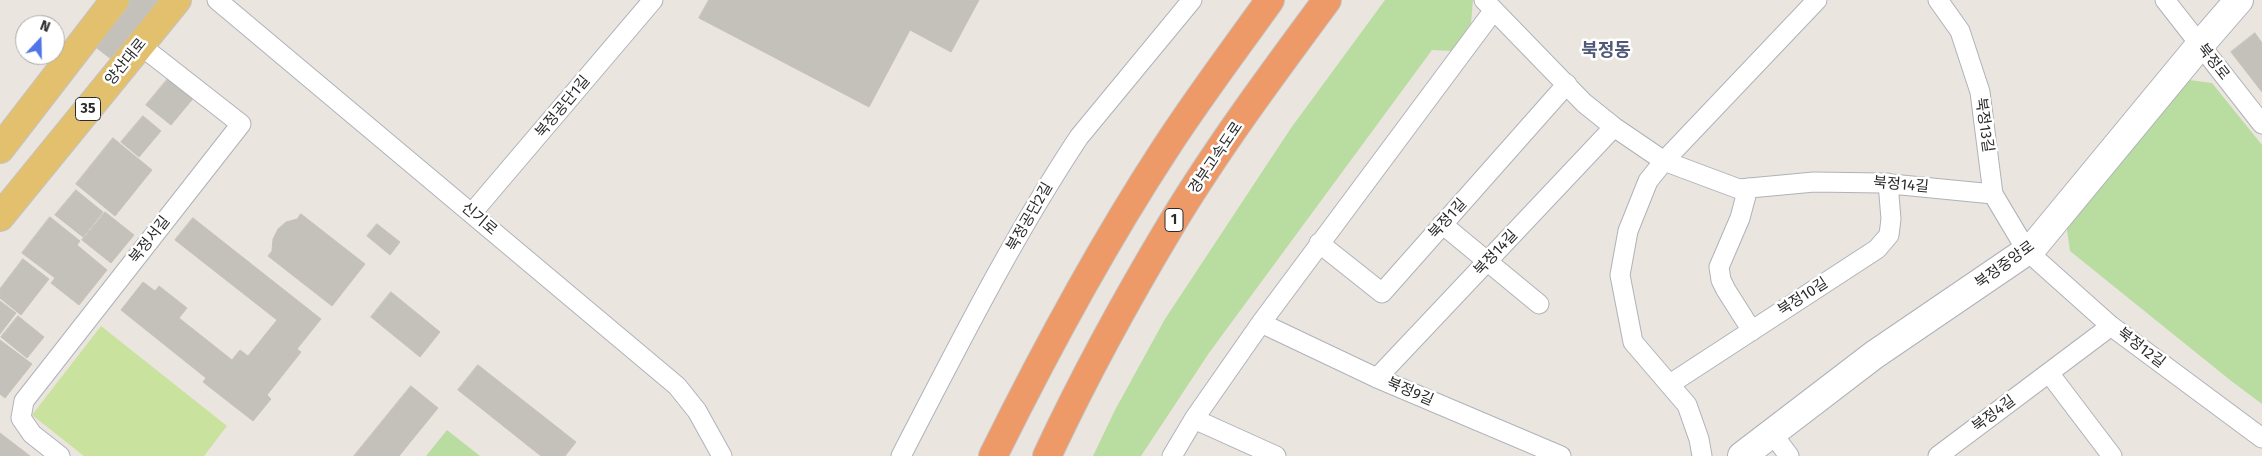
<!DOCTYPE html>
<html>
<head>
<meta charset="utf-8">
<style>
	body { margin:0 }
	#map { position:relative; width:2262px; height:456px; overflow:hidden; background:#ebe5df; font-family:"Fira Sans",sans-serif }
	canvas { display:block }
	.north { position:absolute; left:15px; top:15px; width:50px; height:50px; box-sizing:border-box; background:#fff; border:1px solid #aaa; border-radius:50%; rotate:21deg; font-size:14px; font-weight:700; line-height:20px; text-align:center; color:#2b2b2b }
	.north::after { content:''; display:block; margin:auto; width:18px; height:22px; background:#5075e7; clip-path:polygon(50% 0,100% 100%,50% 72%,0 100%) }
</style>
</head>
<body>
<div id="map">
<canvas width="2262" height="456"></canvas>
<div class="north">N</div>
</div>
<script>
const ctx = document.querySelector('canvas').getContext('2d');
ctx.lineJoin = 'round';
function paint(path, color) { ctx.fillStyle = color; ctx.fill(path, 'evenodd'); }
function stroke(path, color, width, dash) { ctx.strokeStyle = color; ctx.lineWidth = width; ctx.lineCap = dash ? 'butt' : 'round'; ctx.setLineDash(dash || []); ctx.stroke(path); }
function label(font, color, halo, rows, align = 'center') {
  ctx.font = font + ' "Fira Sans","Noto Sans KR",sans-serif'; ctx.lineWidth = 5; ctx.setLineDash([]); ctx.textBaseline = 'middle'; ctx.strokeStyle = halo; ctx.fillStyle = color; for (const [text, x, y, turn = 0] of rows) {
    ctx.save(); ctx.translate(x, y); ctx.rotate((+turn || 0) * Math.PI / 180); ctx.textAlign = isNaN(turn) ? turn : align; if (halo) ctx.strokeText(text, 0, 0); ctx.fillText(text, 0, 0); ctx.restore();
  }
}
paint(new Path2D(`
	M1385,0H1473L1471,23L1452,51L1432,50L1209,353L1141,456H1093L1115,410L1165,319L1291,128Z
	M2182,79L2212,83L2262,145V404L2230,380L2070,251L2066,223Z
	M447,430L480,456H426Z`), '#b9dca1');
paint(new Path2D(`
	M101,326L227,426L204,456H84L32,415Z`), '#c9e29e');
const building = new Path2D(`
	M121,0H181L125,70L88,41Z
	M709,0H979L951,52L910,30L869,107L699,18Z
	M2255,33L2262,43V92L2231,52Z
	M171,75L196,95L171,125L146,105Z
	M143,116L161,131L139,157L121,142Z
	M113,138L152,170L115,216L76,184Z
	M76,190L103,212L83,237L55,215Z
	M105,212L134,235L111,263L82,240Z
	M301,214L365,264L332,306L268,256L272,251L273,239L278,229L286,222L297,219Z
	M50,217L80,241L77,245L107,270L79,305L51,283L55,278L22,253Z
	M193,218L321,319L297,349L301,352L267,395L271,399L253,421L203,382L206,378L121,310L143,282L155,291L159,286L187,308L179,318L232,360L240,350L248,356L277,320L175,240Z
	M377,224L400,242L390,255L367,236Z
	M23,259L49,279L21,315L0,298V289Z
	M391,292L440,332L420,357L371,317Z
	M0,301L16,313L0,334Z
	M18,316L44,337L27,358L1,337Z
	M0,340L32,364L5,398L0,394Z
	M478,365L576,442L565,456H541L458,390Z
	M411,386L438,408L399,456H354Z
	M0,433L30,456H0Z`);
paint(building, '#c4c0ba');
stroke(building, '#c7c1b9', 1);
const street = new Path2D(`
	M217,0L677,386L697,411L722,456
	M1484,0L1584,103L1614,127L1664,161L1739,189L1814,182L1881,183L1993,194
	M1938,0L1960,31L1980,92L1993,194L2027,251L2111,326L2262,438
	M2165,0L2262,124
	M1748,188L1740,218L1719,267L1721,280L1726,290L1752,331
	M472,213L653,0
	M1442,224L1539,304
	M1319,243L1382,293L1567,84
	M1261,323L1377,378L1561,456
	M2049,373L2112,456
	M1377,378L1614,127
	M1670,384L1877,249L1889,235L1891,219L1888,183
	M1194,419L1276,456
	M1772,433L1789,456
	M60,456L32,434L21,418L24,401L241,124L140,45
	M901,456C957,348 1012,238 1079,137L1192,0
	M1172,456L1194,419L1261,323L1494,10
	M1702,456L1699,439L1687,405L1633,342L1620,275L1628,231L1648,181L1664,161L1817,0
	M1938,456L2111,326`);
const secondary = new Path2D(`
	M1742,456L1874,355L2034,246L2200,45L2239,0`);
const primary = new Path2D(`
	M0,149L115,0
	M0,217L177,0`);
const highway = new Path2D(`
	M993,456C1045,351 1101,247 1165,149C1198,98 1235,49 1270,0
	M1047,456C1084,377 1126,300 1171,225C1218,147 1273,73 1327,0`);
stroke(street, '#afb2ba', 21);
stroke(secondary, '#afb2ba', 30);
stroke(primary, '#c4c4c4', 30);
stroke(highway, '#c4c4c4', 30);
stroke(street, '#fff', 19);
stroke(secondary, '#fff', 28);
stroke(primary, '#e2c06d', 28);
stroke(highway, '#ed9a68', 28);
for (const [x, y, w] of [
	[88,109,25],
	[1174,220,18]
]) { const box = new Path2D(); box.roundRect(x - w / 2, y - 11.5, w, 23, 4); ctx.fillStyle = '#fff'; ctx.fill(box); stroke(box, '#2b2b2b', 1); }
label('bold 14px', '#2b2b2b', null, [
	["35",88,109],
	["1",1174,220]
]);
label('15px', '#2b2b2b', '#fff', [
	["양산대로",126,62,-51],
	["북정로",2213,62,52],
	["북정공단1길",563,107,-50],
	["북정13길",1984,125,82],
	["경부고속도로",1216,158,-56],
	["북정14길",1901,185,5],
	["북정공단2길",1030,217,-60],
	["신기로",479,219,40],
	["북정1길",1448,219,-48],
	["북정서길",150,240,-52],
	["북정14길",1496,253,-47],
	["북정중앙로",2005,265,-36],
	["북정10길",1803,297,-33],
	["북정12길",2141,348,37],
	["북정9길",1410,392,23],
	["북정4길",1994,414,-37]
]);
label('bold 18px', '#505977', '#fff', [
	["북정동",1606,51]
]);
</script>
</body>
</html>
